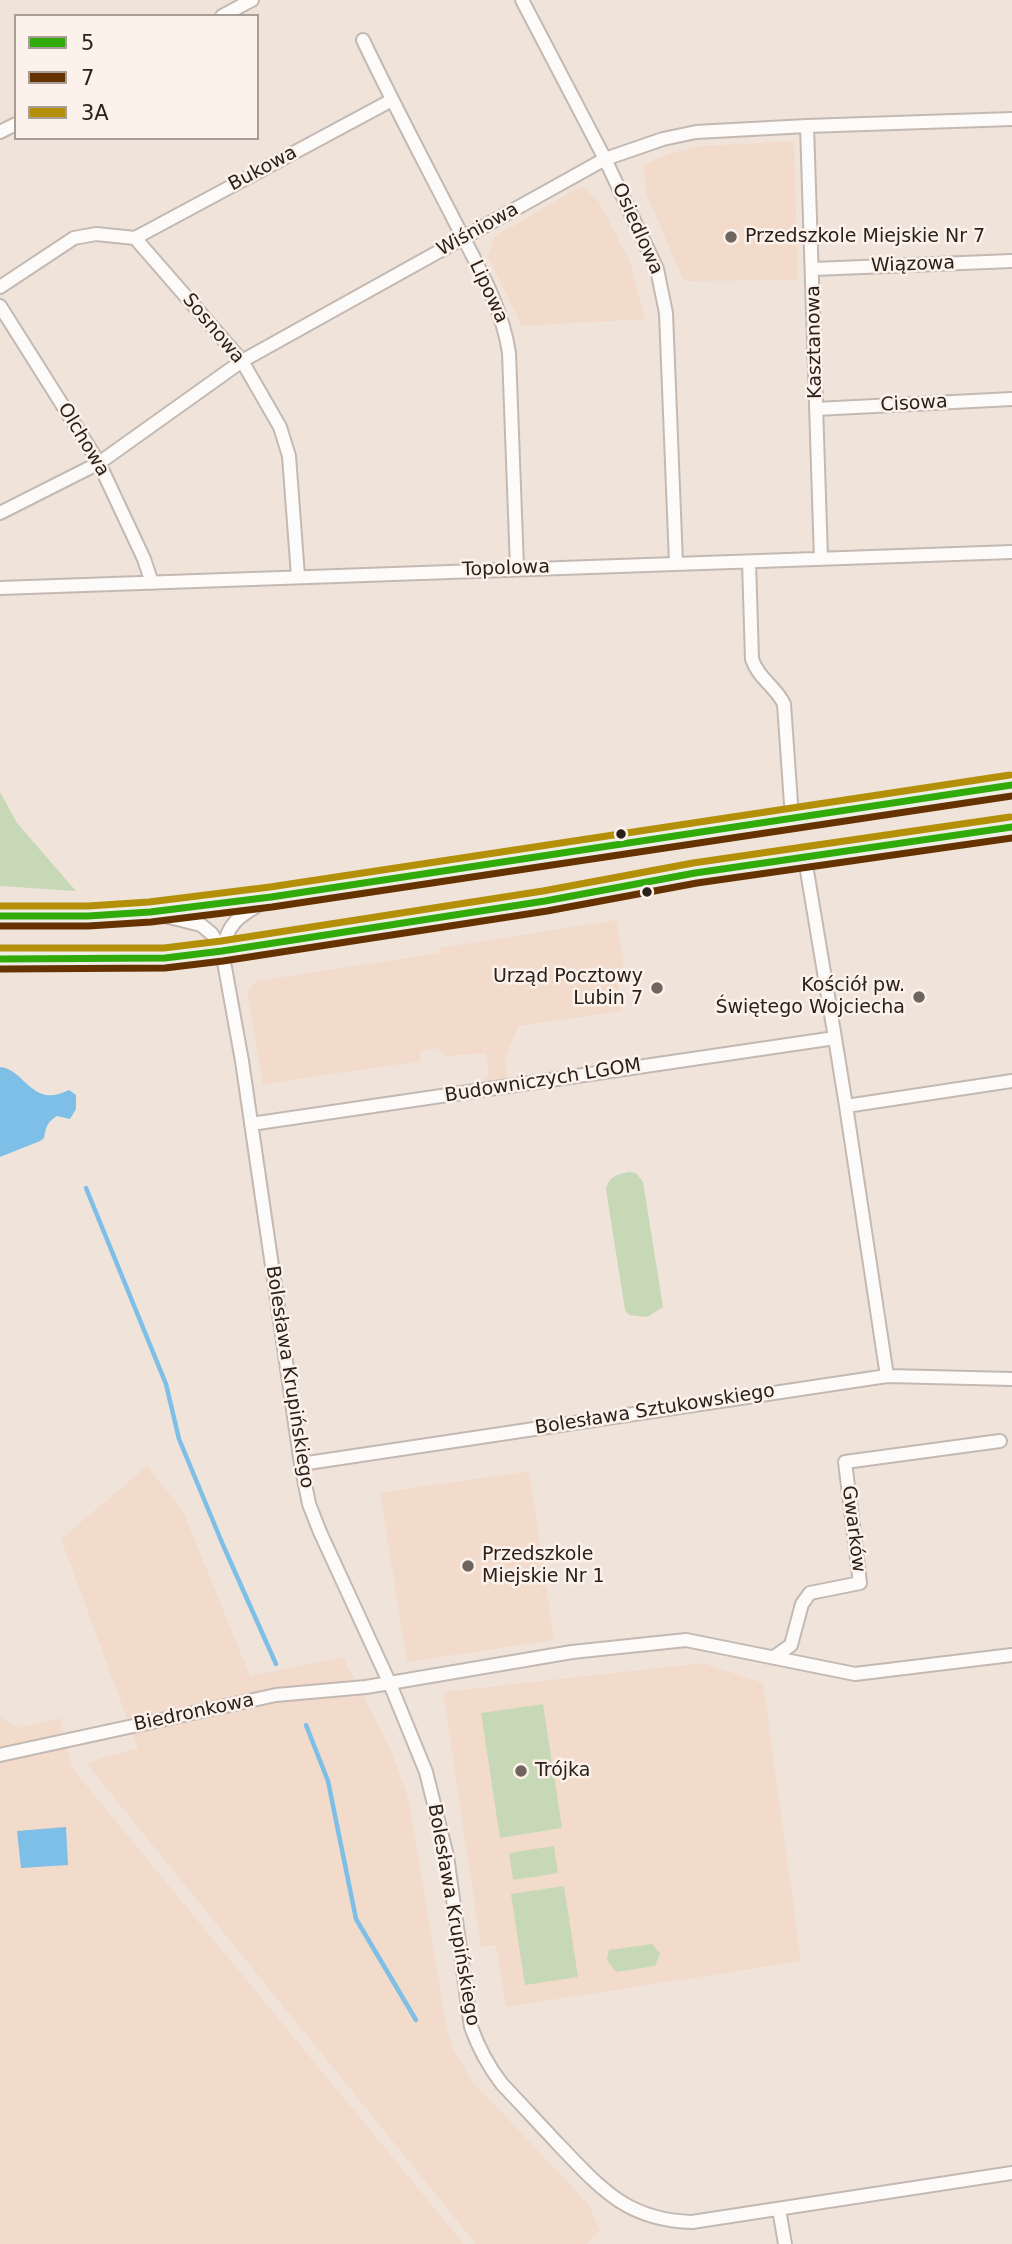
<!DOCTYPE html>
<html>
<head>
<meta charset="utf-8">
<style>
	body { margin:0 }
	#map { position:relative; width:1012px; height:2244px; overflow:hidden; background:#f0e3da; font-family:"DejaVu Sans",sans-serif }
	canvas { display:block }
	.legend { position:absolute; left:14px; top:14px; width:245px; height:126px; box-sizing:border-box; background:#fcf2eb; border:2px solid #a89e98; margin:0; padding:9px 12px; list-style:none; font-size:21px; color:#2a211b }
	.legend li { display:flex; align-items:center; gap:14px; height:35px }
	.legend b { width:35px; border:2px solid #a89e98 }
</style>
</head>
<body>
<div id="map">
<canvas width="1012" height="2244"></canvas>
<ul class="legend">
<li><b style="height:9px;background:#30ab09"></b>5</li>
<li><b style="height:9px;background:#630"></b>7</li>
<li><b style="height:9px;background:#b49009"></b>3A</li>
</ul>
</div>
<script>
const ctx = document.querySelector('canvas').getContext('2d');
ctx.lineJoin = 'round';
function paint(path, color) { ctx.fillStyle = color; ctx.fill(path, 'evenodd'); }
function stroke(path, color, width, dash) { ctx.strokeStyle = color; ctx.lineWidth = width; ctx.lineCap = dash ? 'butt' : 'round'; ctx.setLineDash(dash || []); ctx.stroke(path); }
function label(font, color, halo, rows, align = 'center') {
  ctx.font = font + ' "DejaVu Sans",sans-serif'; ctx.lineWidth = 5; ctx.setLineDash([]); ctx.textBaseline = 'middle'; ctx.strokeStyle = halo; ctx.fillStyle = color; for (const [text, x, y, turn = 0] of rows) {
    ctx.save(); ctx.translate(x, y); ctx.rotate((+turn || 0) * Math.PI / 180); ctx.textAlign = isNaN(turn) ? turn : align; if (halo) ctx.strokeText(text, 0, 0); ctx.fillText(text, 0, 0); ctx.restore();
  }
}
paint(new Path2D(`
	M794,141L798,280L684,281L646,193L643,165L668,154L701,146Z
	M582,186L599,202L630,262L645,319L522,326L488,257L494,237Z
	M617,920L624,968L616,970L622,1011L518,1026L505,1058L508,1079L483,1082L489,1074L486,1053L446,1056L438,1048L420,1051L421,1061L263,1084L247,993L256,981L440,953L439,948Z
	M147,1466L183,1511L250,1676L343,1657L391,1750L409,1800L447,2031L454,2051L472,2081L589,2205L600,2231L586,2244H476L86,1763L138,1748L61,1539Z
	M529,1471L554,1640L407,1662L380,1493Z
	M703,1663L763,1683L801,1961L506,2007L496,1945L481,1947L443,1692Z
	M0,1717L17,1728L60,1718L72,1768L464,2244H0Z`), '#f3dbcb');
paint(new Path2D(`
	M0,792L17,823L76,891L0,886Z
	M629,1172L636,1173L643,1182L663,1307L647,1317L629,1315L625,1310L606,1189C610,1176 616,1175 629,1172Z
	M543,1704L562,1828L500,1838L481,1713Z
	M554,1846L558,1873L513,1880L509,1853Z
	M564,1886L578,1977L525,1985L511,1894Z
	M652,1944L660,1954L655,1966L616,1972L607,1960L609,1950Z`), '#c7d8b6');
paint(new Path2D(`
	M0,1067C20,1068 30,1098 53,1095C58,1095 64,1092 69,1090L76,1095V1109L70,1119L57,1116C47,1122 46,1127 44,1138L40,1141L0,1157Z
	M66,1827L68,1865L21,1868L17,1831Z`), '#7dbfe6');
stroke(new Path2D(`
	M86,1188L166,1384L179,1439L223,1545L276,1664
	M306,1725L328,1781L356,1919L416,2020`), '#7dbfe6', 4.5);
const street = new Path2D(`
	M522,0L605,159L657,269L666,313L676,563
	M222,16L252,0
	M363,40C391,99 421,156 451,214C473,258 502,304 509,353L517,568
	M807,126L821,559
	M0,132L16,124
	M135,238L392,100
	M813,269L1012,261
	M0,287L74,238L96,234L135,238L242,361L280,427L289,456L298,576
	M0,306L99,463L144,559L152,583
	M816,409L1012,399
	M0,513L99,463L242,361L605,159L663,139L696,132L807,126L1012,119
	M749,562L752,659C758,678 776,687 784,704L792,818
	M0,588L1012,552
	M805,859L835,1038
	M157,914L201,925L212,934L222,951L242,1061L301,1464L309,1504L320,1532L390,1684L426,1772L447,1856L471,2027C479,2049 488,2066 502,2084C522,2105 541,2126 561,2147C602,2190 628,2220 692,2222L1012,2173
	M222,951C229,919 242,915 268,899
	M846,1106L887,1376
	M251,1124L835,1038L846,1106L1012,1081
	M301,1464L887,1376L1012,1379
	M774,1657L791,1645L802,1604L810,1593L860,1583L845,1462L1000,1441
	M0,1755L276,1695L366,1687L572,1652L686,1640L855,1674L1012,1655
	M779,2209L785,2244`);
const secondary = new Path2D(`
	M0,916H88L150,912L271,897L1012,785
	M0,959L165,958L222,951L545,901L695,873L1012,827`);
stroke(street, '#c3b9b2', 16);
stroke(secondary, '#c3b9b2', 21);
stroke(street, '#fdfbf9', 12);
stroke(secondary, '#eeeee7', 18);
stroke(new Path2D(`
	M0,916H88L150,912L271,897L1012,785
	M0,959L165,958L222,951L545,901L695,873L1012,827`), '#30ab09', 7);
stroke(new Path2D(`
	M0,926H88L151,922L272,907L1012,796
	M0,969L165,968L223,961L547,911L697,883L1012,838`), '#630', 7);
stroke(new Path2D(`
	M0,948H164L221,941L543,891L693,863L1010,817`), '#b49009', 7);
stroke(new Path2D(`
	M0,906H88L149,902L270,887L1010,775`), '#b49009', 7);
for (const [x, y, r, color] of [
	[731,237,7,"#6f655e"],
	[621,834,6,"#2a211b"],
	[647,892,6,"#2a211b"],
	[657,988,7,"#6f655e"],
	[919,997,7,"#6f655e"],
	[468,1566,7,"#6f655e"],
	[521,1771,7,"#6f655e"]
]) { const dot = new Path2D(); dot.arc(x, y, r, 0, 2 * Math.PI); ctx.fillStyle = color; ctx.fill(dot); stroke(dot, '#fcf2eb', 2.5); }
label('19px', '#2a211b', '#fcf2eb', [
	["Bukowa",263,169,-28],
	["Osiedlowa",637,229,66],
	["Wiśniowa",478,230,-29],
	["Wiązowa",913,265,-2],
	["Lipowa",488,292,65],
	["Sosnowa",213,329,50],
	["Kasztanowa",815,342,-91],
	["Cisowa",914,404,-3],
	["Olchowa",83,440,59],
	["Topolowa",506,569,-2],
	["Budowniczych LGOM",543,1081,-9],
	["Bolesława Krupińskiego",289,1377,81],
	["Bolesława Sztukowskiego",655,1410,-9],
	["Gwarków",853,1529,83],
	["Biedronkowa",194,1713,-12],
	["Bolesława Krupińskiego",453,1915,80]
]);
label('19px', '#2a211b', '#fcf2eb', [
	["Przedszkole Miejskie Nr 7",745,237],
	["Urząd Pocztowy",643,977,"right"],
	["Lubin 7",643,999,"right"],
	["Kościół pw.",905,986,"right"],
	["Świętego Wojciecha",905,1008,"right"],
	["Przedszkole",482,1555],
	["Miejskie Nr 1",482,1577],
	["Trójka",535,1771]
], 'left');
</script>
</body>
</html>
